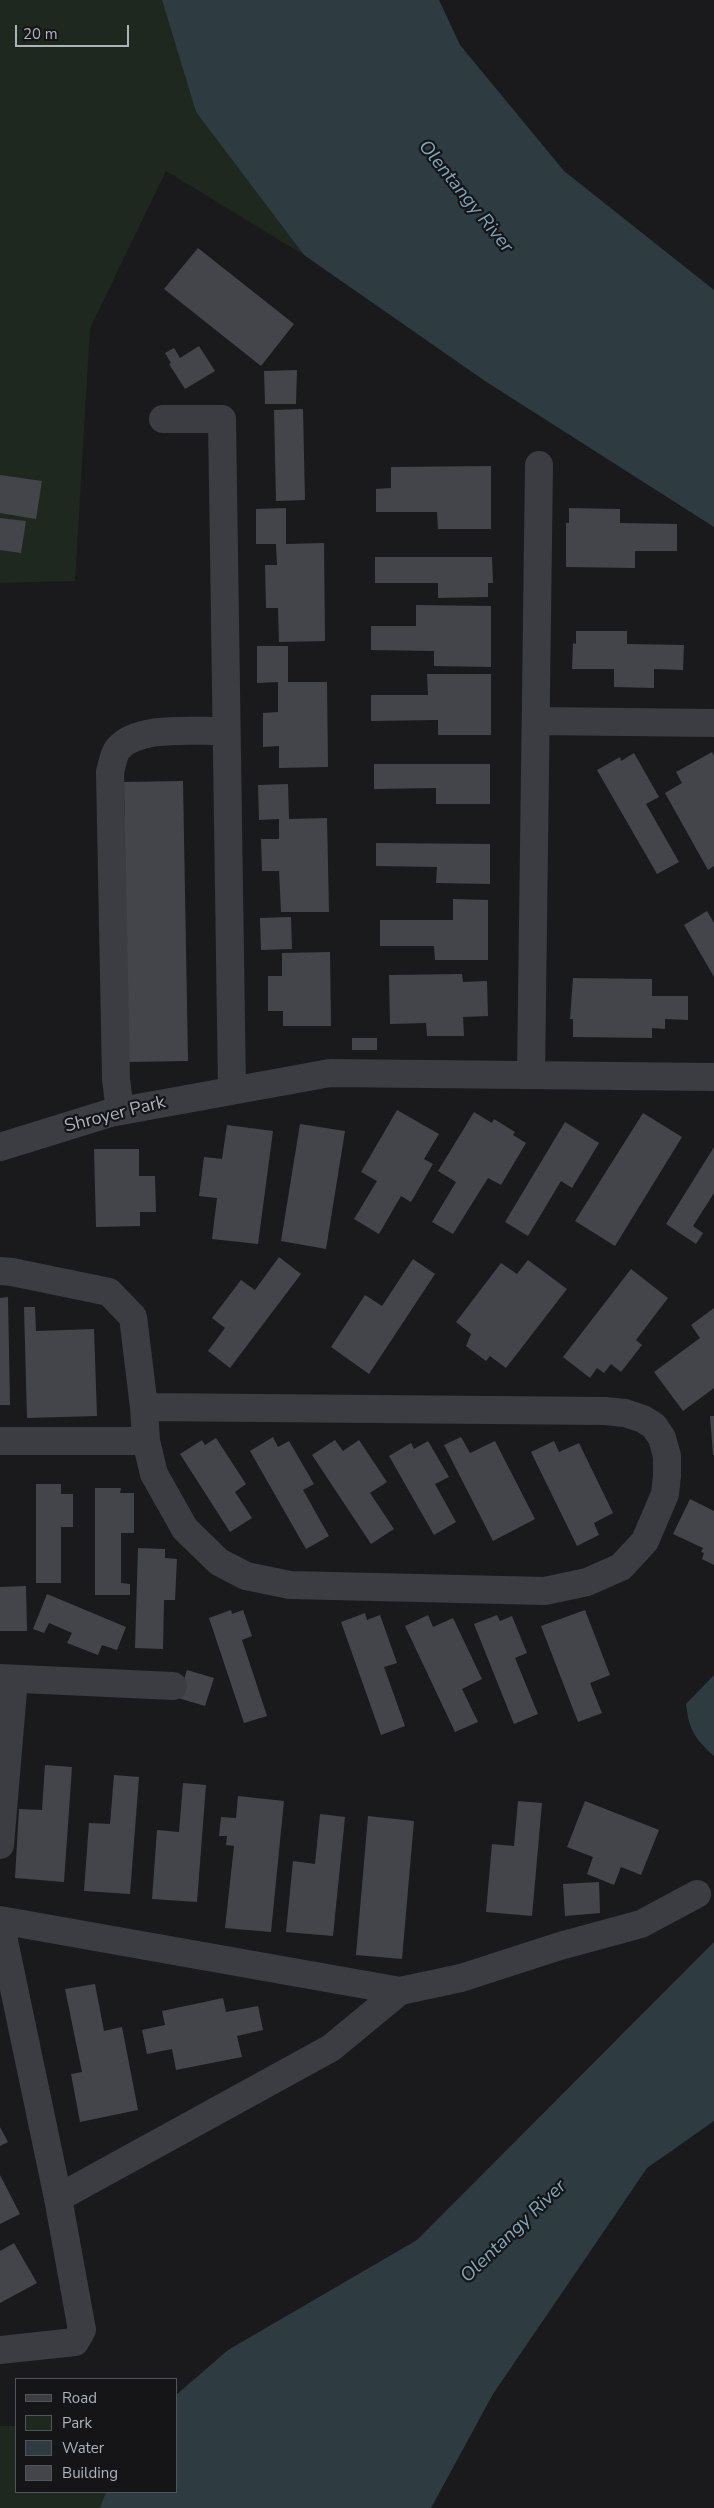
<!DOCTYPE html>
<html>
<head>
<meta charset="utf-8">
<style>
	body { margin:0 }
	#map { position:relative; width:714px; height:2508px; overflow:hidden; background:#1a1a1d; font-family:"Nunito Sans",sans-serif }
	canvas { display:block }
	.legend { position:absolute; left:15px; top:2378px; width:162px; height:115px; box-sizing:border-box; background:#151518; border:1px solid #51545a; margin:0; padding:6px 9px; list-style:none; font-size:15px; color:#acb3bd }
	.legend li { display:flex; align-items:center; gap:10px; height:25px }
	.legend b { width:25px; border:1px solid #51545a }
	.scale { position:absolute; left:15px; top:25px; width:114px; height:22px; box-sizing:border-box; border:2px solid #acb3bd; border-top:0; padding-left:6px; font-size:15px; line-height:18px; white-space:nowrap; color:#acb3bd; -webkit-text-stroke:4px #151518; paint-order:stroke }
</style>
</head>
<body>
<div id="map">
<canvas width="714" height="2508"></canvas>
<ul class="legend">
<li><b style="height:6px;background:#3b3d42"></b>Road</li>
<li><b style="height:14px;background:#1f281f"></b>Park</li>
<li><b style="height:14px;background:#2e3c42"></b>Water</li>
<li><b style="height:14px;background:#44454a"></b>Building</li>
</ul>
<div class="scale">20 m</div>
</div>
<script>
const ctx = document.querySelector('canvas').getContext('2d');
ctx.lineJoin = 'round';
function paint(path, color) { ctx.fillStyle = color; ctx.fill(path, 'evenodd'); }
function stroke(path, color, width, dash) { ctx.strokeStyle = color; ctx.lineWidth = width; ctx.lineCap = dash ? 'butt' : 'round'; ctx.setLineDash(dash || []); ctx.stroke(path); }
function label(font, color, halo, rows, align = 'center') {
  ctx.font = font + ' "Nunito Sans",sans-serif'; ctx.lineWidth = 4.5; ctx.setLineDash([]); ctx.textBaseline = 'middle'; ctx.strokeStyle = halo; ctx.fillStyle = color; for (const [text, x, y, turn = 0] of rows) {
    ctx.save(); ctx.translate(x, y); ctx.rotate((+turn || 0) * Math.PI / 180); ctx.textAlign = isNaN(turn) ? turn : align; if (halo) ctx.strokeText(text, 0, 0); ctx.fillText(text, 0, 0); ctx.restore();
  }
}
paint(new Path2D(`
	M0,0H162L196,112L304,255L166,171L90,328L75,581L0,583Z
	M0,2426H16V2492H106L100,2508H0Z`), '#1f281f');
paint(new Path2D(`
	M162,0H439L460,45L564,171L714,290V527L485,381L304,255L196,112Z
	M714,1675V1756C695,1739 689,1730 686,1704Z
	M714,1942V2121L647,2168L493,2394L431,2508H100L106,2492H176V2395L228,2350L417,2240Z`), '#2e3c42');
paint(new Path2D(`
	M198,248L294,324L261,366L164,289Z
	M199,346L215,371L185,389L169,364L171,363L165,353L174,348L180,358Z
	M297,370L296,404H265L264,371Z
	M303,409L305,500L276,501L274,410Z
	M491,466V529H438L437,512H376V489L391,488V467Z
	M0,475L42,481L36,519L0,513Z
	M286,508V544L324,543L325,641L279,642L278,608H266L265,565H277L276,544H256V509Z
	M569,508L620,509V523L677,524V551H635V568L566,567V523H569Z
	M0,518L26,521L21,553L0,550Z
	M375,557H492L493,583H488V597L438,598V583H375Z
	M416,605L491,606V667L434,666V651L371,650V626H416Z
	M576,631H627V644L684,645L683,670L654,669V688L614,687V669H572L573,643L576,644Z
	M257,646H288V682H327L328,767L279,768V746L263,747V713L278,712V682L257,683Z
	M427,674H491V735H438V720L371,721V695H428Z
	M712,752L714,756V866L708,870L665,793L682,783L676,772Z
	M634,753L659,797L646,804L679,862L657,874L597,770L620,757L621,761Z
	M374,764H490V804H436V788L374,789Z
	M183,781L188,1061L128,1062L124,782Z
	M288,784L289,819L327,818L329,912H281L279,871H262L261,839H279V819L259,820L258,785Z
	M376,843L490,844V884L436,883L437,867L376,866Z
	M453,899L488,900V960H435L434,946H380V920H453Z
	M707,911L714,923V977L684,925Z
	M291,917L292,949L261,950L260,918Z
	M330,952L331,1026H283V1011H268V976H282V953Z
	M462,974L463,982L487,981L488,1016L463,1017L464,1036H427L426,1023L390,1024L389,975Z
	M573,978L652,979V996H688V1020L665,1019V1029L652,1028V1038L573,1037V1019H570Z
	M352,1038H377V1050H352Z
	M397,1110L439,1134L424,1159L433,1164L411,1202L401,1196L379,1234L354,1219L377,1181L361,1172Z
	M474,1112L492,1123L494,1119L515,1132L513,1135L526,1143L501,1185L488,1178L453,1234L432,1222L456,1182L438,1171Z
	M643,1113L682,1137L615,1246L575,1221Z
	M565,1122L599,1143L572,1188L561,1181L528,1236L505,1222Z
	M300,1124L345,1131L326,1249L281,1241Z
	M227,1125L273,1131L258,1244L212,1239L217,1198L199,1196L204,1157L222,1159Z
	M714,1147V1193L693,1226L703,1233L696,1244L666,1224Z
	M94,1149H139V1176H155L156,1212H140V1226L96,1227Z
	M279,1257L301,1274L230,1368L208,1351L225,1328L212,1318L241,1280L255,1290Z
	M413,1259L435,1274L369,1374L331,1347L365,1295L382,1306Z
	M528,1260L567,1289L506,1368L490,1356L486,1361L466,1346L471,1334L456,1322L501,1263L517,1274Z
	M631,1269L668,1298L636,1340L642,1345L621,1372L611,1364L604,1373L597,1368L590,1378L563,1357Z
	M8,1297L10,1405H0V1298Z
	M24,1307H35L36,1331L94,1329L97,1416L27,1418Z
	M714,1308V1388L683,1411L654,1372L700,1338L691,1325Z
	M710,1416H714V1455H713Z
	M273,1437L278,1447L289,1441L314,1484L303,1490L329,1536L306,1549L250,1451Z
	M461,1437L470,1453L495,1441L535,1519L493,1541L444,1445Z
	M216,1438L246,1484L235,1492L252,1518L230,1532L180,1454L202,1440L205,1445Z
	M335,1440L343,1451L359,1440L387,1482L370,1493L394,1529L371,1544L312,1455Z
	M428,1441L449,1477L435,1484L456,1522L434,1535L389,1456L411,1443L414,1449Z
	M554,1441L559,1452L579,1443L613,1513L594,1523L599,1535L577,1546L531,1452Z
	M36,1484H61V1494H73V1527H61V1583H36Z
	M95,1488H121L120,1493H134V1533H121V1583L130,1584V1595H95Z
	M690,1499L714,1511V1565L702,1559L704,1553L701,1552L703,1548L673,1534Z
	M138,1548L165,1549V1558L177,1559L175,1600H164L163,1649L135,1648Z
	M26,1586L27,1631H0V1587Z
	M47,1594L126,1627L117,1650L102,1645L98,1655L67,1643L72,1633L49,1623L44,1633L33,1629Z
	M231,1610L232,1614L243,1610L252,1636L242,1640L267,1716L244,1723L209,1618Z
	M585,1610L610,1675L590,1683L602,1713L578,1722L541,1626Z
	M365,1613L367,1620L380,1615L397,1663L384,1667L405,1726L381,1735L341,1622Z
	M428,1615L433,1627L453,1618L482,1679L462,1689L478,1722L455,1732L405,1626Z
	M497,1615L500,1621L512,1616L527,1653L515,1658L538,1714L514,1724L474,1624Z
	M187,1670L214,1678L205,1706L178,1698Z
	M45,1765L72,1767L64,1882L15,1878L19,1809L42,1810Z
	M114,1775L139,1777L130,1894L84,1891L89,1823L110,1824Z
	M183,1783L206,1785L197,1902L152,1899L157,1830L179,1832Z
	M238,1796L284,1801L271,1932L225,1928L234,1846L226,1845L227,1836H219L221,1817L236,1818Z
	M518,1801L542,1803L532,1916L486,1912L492,1844L514,1846Z
	M585,1801L659,1830L641,1875L621,1867L614,1885L587,1874L593,1857L567,1847Z
	M320,1814L345,1817L333,1936L286,1932L293,1861L315,1864Z
	M368,1816L414,1821L402,1959L356,1955Z
	M599,1882L600,1913L565,1916L563,1884Z
	M95,1984L104,2031L122,2027L138,2110L80,2122L71,2074L82,2072L65,1989Z
	M223,1998L226,2012L258,2006L263,2030L237,2036L242,2057L176,2070L172,2049L147,2054L142,2030L165,2025L162,2011Z
	M0,2127L8,2142L0,2146Z
	M0,2175L20,2214L0,2224Z
	M14,2243L37,2283L0,2303V2251Z`), '#44454a');
stroke(new Path2D(`
	M163,419H222L232,1090
	M537,721L714,723
	M531,1074L539,465
	M120,1111L116,1079L110,772C112,766 113,756 117,750C137,724 196,732 226,731
	M0,1147L110,1113L330,1073L714,1077
	M0,1271L12,1272L109,1292L133,1317L144,1407L146,1441L154,1474L185,1529L219,1562L246,1576L290,1585L545,1591L587,1582L621,1567L645,1541L665,1494L667,1476V1456L662,1438L654,1426L643,1419L625,1413L605,1411L144,1407
	M0,1441H146
	M0,1678L173,1686
	M0,1845L14,1679
	M0,1920L400,1991L461,1978L560,1946L641,1924L697,1894
	M0,1922L58,2198L82,2330L75,2342L0,2350
	M58,2198L331,2048L400,1991`), '#3b3d42', 28);
label('18px', '#acb3bd', '#151518', [
	["Shroyer Park",115,1115,-14]
]);
label('italic 19px', '#81a6ba', '#151518', [
	["Olentangy River",465,197,51],
	["Olentangy River",514,2232,-44]
]);
</script>
</body>
</html>
